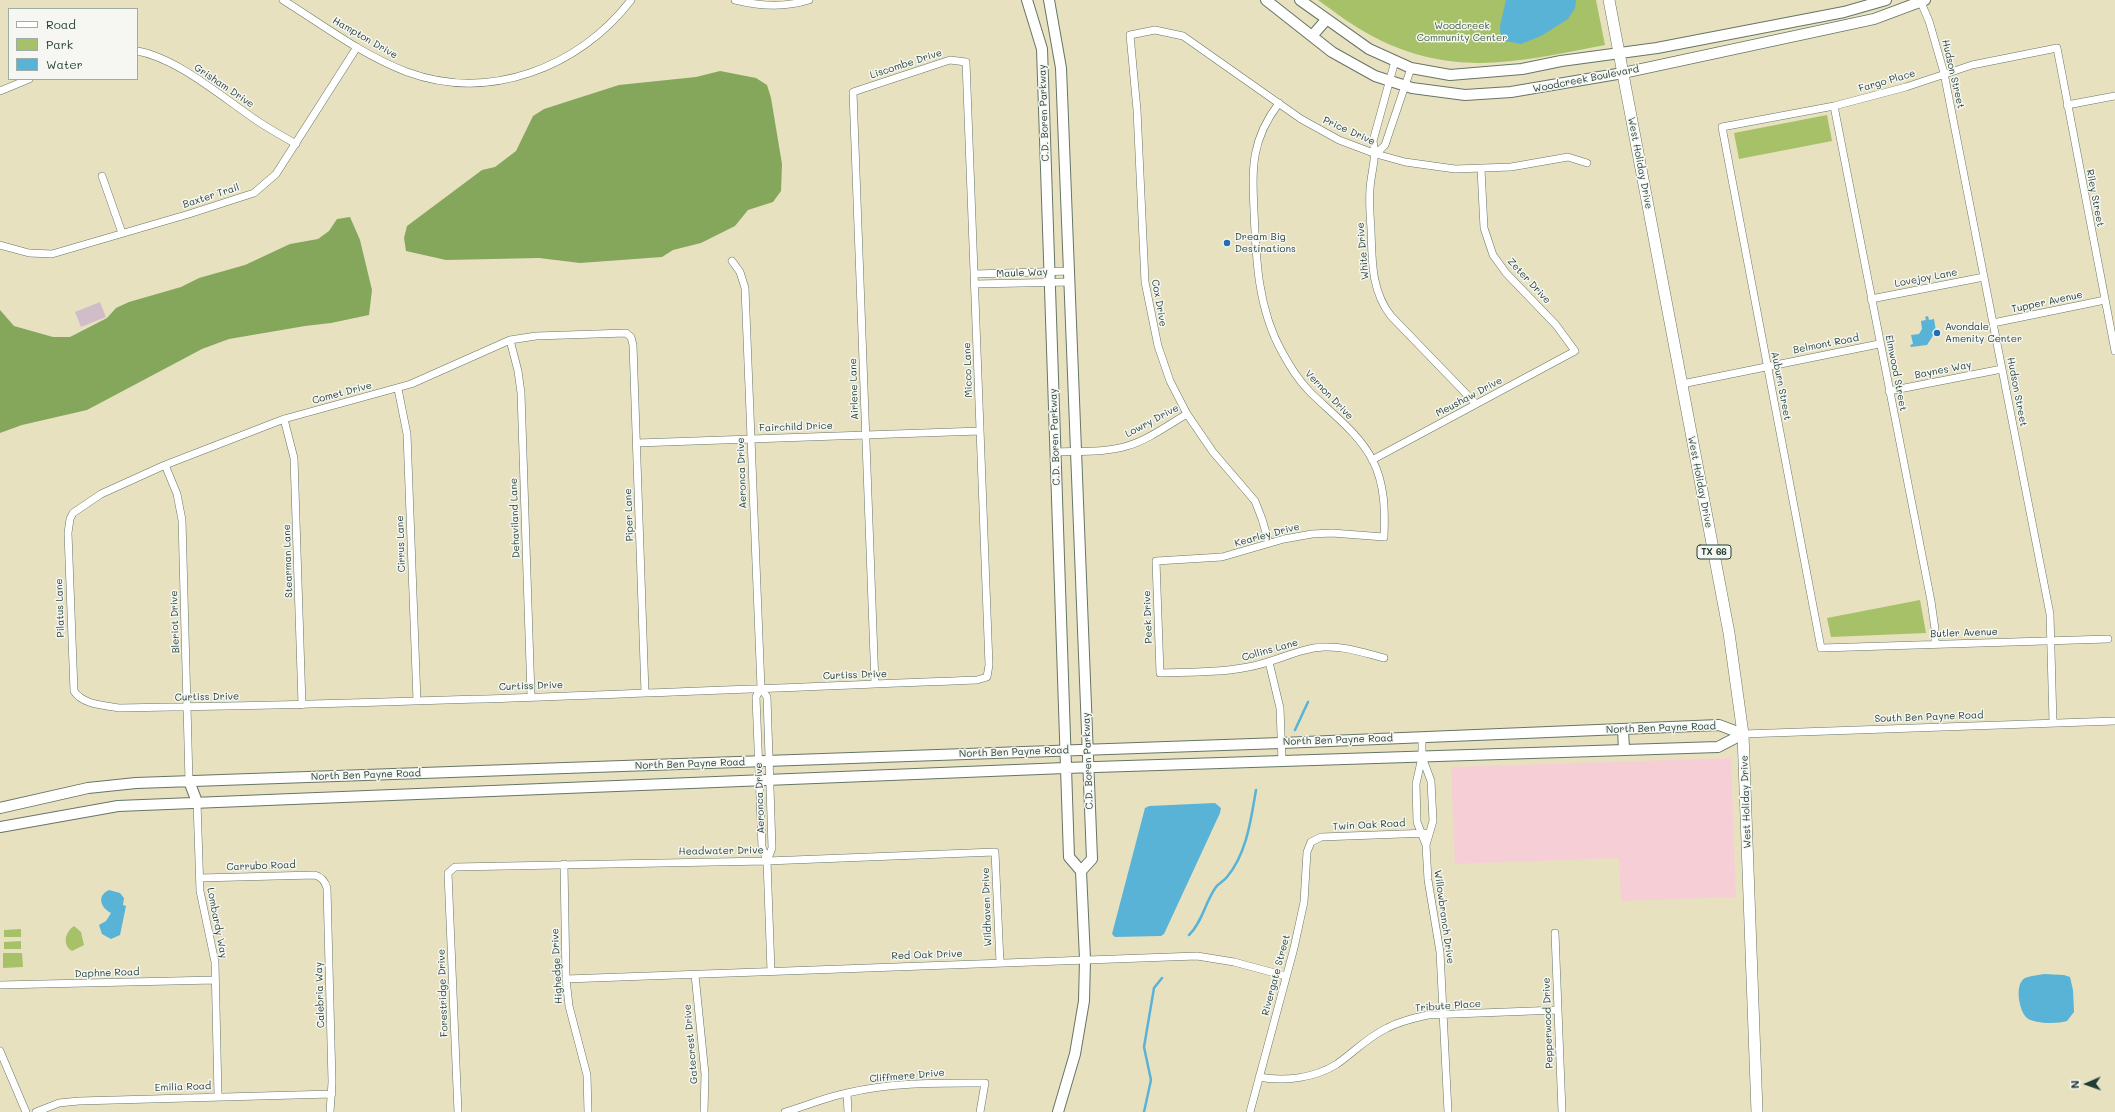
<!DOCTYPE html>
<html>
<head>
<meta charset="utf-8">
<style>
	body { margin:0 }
	#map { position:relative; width:2115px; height:1112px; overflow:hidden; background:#e8e1c0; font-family:Mali,sans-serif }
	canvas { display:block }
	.legend { position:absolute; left:8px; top:8px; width:130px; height:72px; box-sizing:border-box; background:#f6f6f2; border:1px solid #a0aca6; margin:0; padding:5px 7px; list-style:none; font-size:12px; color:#1f3d34 }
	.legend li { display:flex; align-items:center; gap:8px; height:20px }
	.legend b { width:20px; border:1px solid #a0aca6 }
	.north { position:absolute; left:2067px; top:1064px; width:40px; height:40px; -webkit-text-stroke:3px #f6f6f2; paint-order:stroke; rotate:268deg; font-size:11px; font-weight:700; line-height:16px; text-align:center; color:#1f3d34 }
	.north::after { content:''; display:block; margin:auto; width:14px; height:18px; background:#1f3d34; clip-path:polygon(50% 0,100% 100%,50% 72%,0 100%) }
</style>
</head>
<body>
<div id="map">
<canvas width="2115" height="1112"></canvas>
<ul class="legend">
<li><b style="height:5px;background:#fff"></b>Road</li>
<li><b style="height:11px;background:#a6c168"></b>Park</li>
<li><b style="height:11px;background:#58b3d6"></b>Water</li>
</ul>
<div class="north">N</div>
</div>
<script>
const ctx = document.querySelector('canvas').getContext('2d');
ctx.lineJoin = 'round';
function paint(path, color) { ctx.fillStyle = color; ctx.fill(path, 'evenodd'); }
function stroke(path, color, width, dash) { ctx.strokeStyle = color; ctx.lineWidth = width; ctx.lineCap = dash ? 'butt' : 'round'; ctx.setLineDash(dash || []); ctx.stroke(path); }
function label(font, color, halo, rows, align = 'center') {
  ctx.font = font + ' Mali,sans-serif'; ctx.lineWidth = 3; ctx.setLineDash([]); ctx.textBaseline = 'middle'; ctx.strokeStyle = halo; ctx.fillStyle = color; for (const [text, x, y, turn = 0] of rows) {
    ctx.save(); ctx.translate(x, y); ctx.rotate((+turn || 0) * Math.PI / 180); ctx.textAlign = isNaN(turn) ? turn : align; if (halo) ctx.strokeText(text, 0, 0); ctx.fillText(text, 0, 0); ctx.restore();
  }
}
paint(new Path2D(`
	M1731,758L1736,897L1621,901L1619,858L1455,864L1451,767Z`), '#f6cfd6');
paint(new Path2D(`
	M100,302L106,317L81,327L75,312Z`), '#d1bdc9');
paint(new Path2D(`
	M1318,0H1596L1605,45C1521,61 1455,79 1374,37C1354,27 1336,13 1318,0Z
	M1827,115L1832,141L1739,159L1734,133Z
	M1920,600L1926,633L1831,637L1827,618Z
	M74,926L81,932L84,945L72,951C62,945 65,932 74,926Z
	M21,929V937H4V930Z
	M21,941V949H4V942Z
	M3,953H22L23,967L3,968Z`), '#a6c168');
paint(new Path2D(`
	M720,71L756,78L767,85L771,98L782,164L781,191L773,202L748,210L735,226L701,243L673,250L662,257L580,263L539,258L446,260L406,251L404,238L407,226L482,170L495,167L516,151L533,116L544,109L619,85L696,77Z
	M350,217L360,240L372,290L369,315L331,323L305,326L229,339L202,349L87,410L22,425L0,433V310L14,326L53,337H70L107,318L116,308L129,302L181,287L199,278L245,265L290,244L318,239L329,231L337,219Z`), '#84a75c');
paint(new Path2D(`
	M1506,0H1576L1575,8L1568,19L1541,36L1521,44L1501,40L1500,26Z
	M1928,316L1929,320L1934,319L1936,331L1927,345L1911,347L1910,345L1913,344L1911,335L1919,334L1922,329L1921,321L1926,320L1925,317Z
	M1215,803L1221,808L1220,813L1164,934L1161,936L1115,937L1112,934L1145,808L1149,806Z
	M109,890L120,893L124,898L123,905L126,906L120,935L111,939L102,934L99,925L106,921L111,913C101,908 96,896 109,890Z
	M2044,974L2064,975L2070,977L2073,990L2074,1012L2067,1021C2058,1024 2034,1024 2027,1018C2019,1011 2014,984 2025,978C2030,976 2038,975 2044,974Z`), '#58b3d6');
stroke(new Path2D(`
	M1295,730L1308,702
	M1189,935C1203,921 1205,902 1216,887C1219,883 1224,881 1227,877C1247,853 1251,819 1256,790
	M1144,1112L1151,1080L1144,1047L1154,988L1162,978`), '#58b3d6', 2.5);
const street = new Path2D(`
	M283,0C323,25 362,55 407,72C489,102 579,68 631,0
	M735,0C759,6 784,8 809,0
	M1920,0L1929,21L1944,73L2050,614L2053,723
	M137,51C178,58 224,99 259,122C271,130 284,137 296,144
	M1395,61L1373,141C1377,158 1371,172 1370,189C1369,202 1370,216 1371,229C1372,259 1371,291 1391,316L1476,404
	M0,91L29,79
	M1279,103C1251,140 1252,167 1254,211C1256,260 1258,309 1282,352C1290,366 1298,380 1310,392C1331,413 1359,433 1373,461C1385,485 1385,511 1384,537L1332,533L1312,534L1284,539L1222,557L1156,561L1160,673C1189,672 1219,673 1248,667C1274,663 1298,648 1324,647C1345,646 1364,653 1384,658
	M2067,105L2115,96
	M1834,106L1931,601L1935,629V644
	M1376,154L1385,145L1411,68
	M102,176L122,233
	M0,245L29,253L52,254L189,214L254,193L276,174L357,47
	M732,261L740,272L745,288L761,688L756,697L762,847L767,861L771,971
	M975,274L1069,271
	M975,284L1070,282
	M1871,299L1984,277
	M1993,323L2105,300
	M510,340L518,371L521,393L531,696
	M1682,384L1879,344
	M398,389L407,434L417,701
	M1889,391L2002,369
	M284,419L294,458L302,705
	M637,443L980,431
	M1055,452C1078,451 1104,453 1127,446C1148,440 1168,425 1187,414
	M1372,460L1575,351L1556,325L1506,273L1493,255L1484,228L1481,169
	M165,465L177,494L182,520L189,781
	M1269,543L1262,519L1255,501L1213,452L1187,414L1170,381L1158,346L1145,282L1137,110L1130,35L1155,30L1183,36L1301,119L1339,140L1376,154L1405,162L1455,169L1511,167L1568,157L1587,163
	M2108,639L1821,648L1722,127L1834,106L1906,87L1972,65L2057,48L2115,351
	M1269,662L1280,708L1282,761
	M761,688L767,697L772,848L767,861
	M645,693L633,345L631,337L626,333L536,336L510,340L411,384L284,419L165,465L101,494L73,513L70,519L68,533L74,691C83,705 104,705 119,708C405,704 691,691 977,680L987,677L989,665L966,62L950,60L853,92L875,684
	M1743,734L2115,721
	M1422,737V757L1416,784L1417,822L1426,845L1433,821L1431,781L1422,757
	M197,802L200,891L215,962L218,1096
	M1426,845L1428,880L1440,952L1448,1112
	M564,864L566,979L569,1006L587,1075L588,1112
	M200,878L315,875C322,877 325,881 327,888L332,1082L330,1112
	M1555,933L1562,1112
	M695,975L705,1074L704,1112
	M566,979L1197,956L1234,962L1286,976
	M0,985L215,980
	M0,1051L26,1112
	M1259,1077C1284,1082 1315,1078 1337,1064C1354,1052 1368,1037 1387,1028C1400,1021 1414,1018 1428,1015L1558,1010
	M847,1093L848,1112
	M36,1112L59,1103L79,1101L332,1094
	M458,1112L448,873L455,867L767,861L995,852L1000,963
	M785,1112C806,1106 826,1097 847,1093C892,1082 939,1083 985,1083L980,1112
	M1250,1112L1294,948L1304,902L1307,852L1311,842L1321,837L1429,833`);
const secondary = new Path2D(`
	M1027,0L1042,49L1069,857L1081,871L1085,959L1084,1001L1075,1054L1058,1112
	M1049,0L1061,68L1092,859L1081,871
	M1266,0L1332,52L1375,76L1412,88L1465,95L1511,92L1623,73L1874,19L1925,0
	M1300,0L1369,49L1411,68L1450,75L1522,69L1561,61L1657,48L1844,12L1886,0
	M1312,36L1326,20
	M1623,729L1624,750
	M189,781L197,802
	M0,808L88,788L136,783L1281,743L1719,725L1743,734
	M0,827L118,806L1065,768L1718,747L1743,734`);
const primary = new Path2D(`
	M1609,0L1729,633L1743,734L1757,1112`);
stroke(street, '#657665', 8);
stroke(secondary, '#657665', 12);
stroke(primary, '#657665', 12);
stroke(street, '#fff', 7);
stroke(secondary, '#fff', 10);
stroke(primary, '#fff', 11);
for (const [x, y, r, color] of [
	[1227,243,4,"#1f6fb2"],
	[1937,333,4,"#1f6fb2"]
]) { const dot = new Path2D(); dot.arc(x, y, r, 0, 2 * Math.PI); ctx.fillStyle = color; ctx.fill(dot); stroke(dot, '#f6f6f2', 1.5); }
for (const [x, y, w] of [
	[1714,552,34]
]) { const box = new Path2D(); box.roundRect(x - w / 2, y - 7, w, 14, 3); ctx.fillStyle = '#f6f6f2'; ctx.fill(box); stroke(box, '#1f3d34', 1); }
label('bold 9px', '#1f3d34', null, [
	["TX 66",1714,552]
]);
label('10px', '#415e41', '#f6f6f2', [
	["Woodcreek",1462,26],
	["Community Center",1462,38]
]);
label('10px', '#1f3d34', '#f6f6f2', [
	["Hampton Drive",365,38,30],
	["Liscombe Drive",906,64,-18],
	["Hudson Street",1953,74,77],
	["Woodcreek Boulevard",1586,79,-11],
	["Fargo Place",1887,81,-16],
	["Grisham Drive",224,86,34],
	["C.D. Boren Parkway",1044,113,-92],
	["Price Drive",1349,131,24],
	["West Holiday Drive",1640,163,79],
	["Baxter Trail",211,196,-18],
	["Riley Street",2095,198,79],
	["White Drive",1363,251,-95],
	["Maule Way",1022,273,-2],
	["Lovejoy Lane",1926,278,-11],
	["Zeter Drive",1529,281,47],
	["Tupper Avenue",2047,302,-12],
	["Cox Drive",1159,303,80],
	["Belmont Road",1826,344,-11],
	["Micco Lane",968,370,-92],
	["Baynes Way",1943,370,-11],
	["Elmwood Street",1896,373,79],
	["Auburn Street",1781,386,79],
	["Airlene Lane",854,389,-92],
	["Hudson Street",2017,392,79],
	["Comet Drive",342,393,-15],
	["Vernon Drive",1329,395,46],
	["Meushaw Drive",1469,397,-28],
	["Lowry Drive",1152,421,-28],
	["Fairchild Drice",796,427,-2],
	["C.D. Boren Parkway",1055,437,-92],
	["Aeronca Drive",742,473,-92],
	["West Holiday Drive",1700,482,79],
	["Piper Lane",629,515,-92],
	["Dehaviland Lane",515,518,-92],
	["Kearley Drive",1267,535,-15],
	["Cirrus Lane",401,544,-92],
	["Stearman Lane",288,561,-92],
	["Pilatus Lane",60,608,-92],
	["Peek Drive",1148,617,-92],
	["Bleriot Drive",175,622,-92],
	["Butler Avenue",1964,633,-2],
	["Collins Lane",1270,650,-16],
	["Curtiss Drive",855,675,-2],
	["Curtiss Drive",531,686,-2],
	["Curtiss Drive",207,697,-1],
	["South Ben Payne Road",1929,717,-2],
	["North Ben Payne Road",1661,728,-2],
	["North Ben Payne Road",1338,740,-2],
	["North Ben Payne Road",1014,752,-2],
	["C.D. Boren Parkway",1088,761,-92],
	["North Ben Payne Road",690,764,-2],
	["North Ben Payne Road",366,775,-2],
	["Aeronca Drive",760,798,-92],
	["West Holiday Drive",1746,802,-92],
	["Twin Oak Road",1369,825,-3],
	["Headwater Drive",721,851,-1],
	["Carrubo Road",261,866,-2],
	["Wildhaven Drive",987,907,-92],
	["Willowbranch Drive",1444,917,82],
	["Lombardy Way",217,923,79],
	["Red Oak Drive",927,955,-2],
	["Highedge Drive",557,966,-93],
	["Daphne Road",107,973,-2],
	["Rivergate Street",1276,975,-75],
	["Forestridge Drive",443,993,-92],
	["Calebria Way",320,995,-92],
	["Tribute Place",1448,1006,-4],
	["Pepperwood Drive",1548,1023,-92],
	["Gatecrest Drive",691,1044,-95],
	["Cliffmere Drive",907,1076,-5],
	["Emilia Road",183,1087,-2]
]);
label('10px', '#1f3d34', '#f6f6f2', [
	["Dream Big",1235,237],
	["Destinations",1235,249],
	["Avondale",1945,327],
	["Amenity Center",1945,339]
], 'left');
</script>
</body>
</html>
